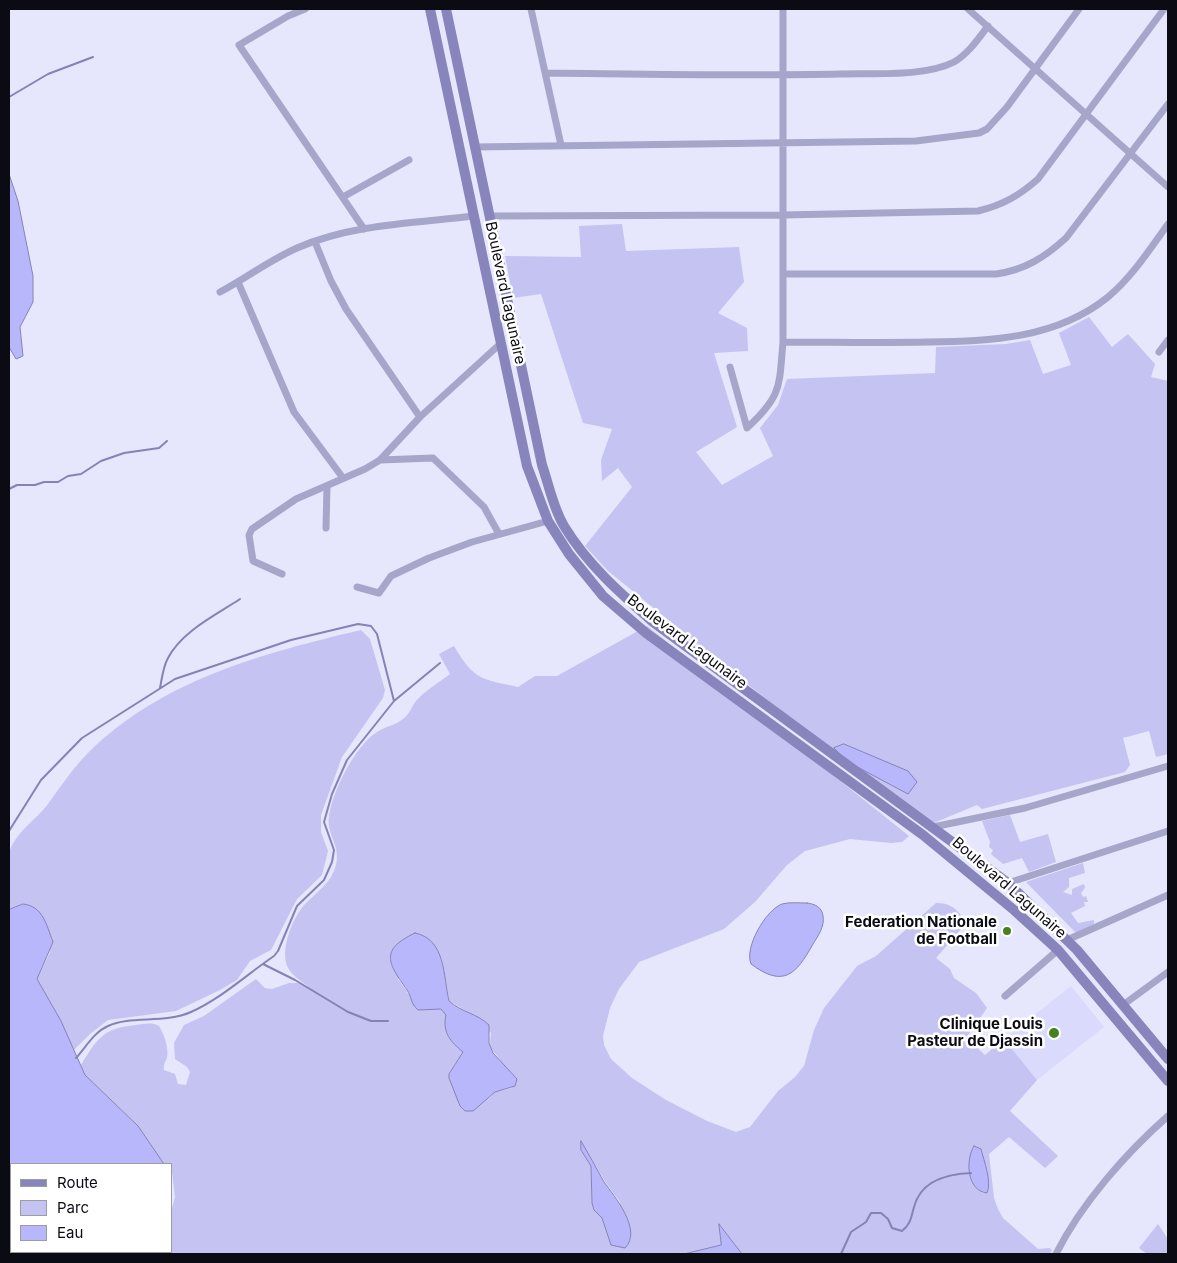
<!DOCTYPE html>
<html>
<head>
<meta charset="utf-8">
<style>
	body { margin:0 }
	#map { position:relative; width:1177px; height:1263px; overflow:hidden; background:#e6e6fc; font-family:Inter,sans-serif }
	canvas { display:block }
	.frame { position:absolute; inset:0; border:10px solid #0b0b14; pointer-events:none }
	.legend { position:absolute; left:10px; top:1163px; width:162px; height:90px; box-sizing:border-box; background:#fff; border:1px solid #9d9da1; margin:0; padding:6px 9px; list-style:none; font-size:15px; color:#0b0b14 }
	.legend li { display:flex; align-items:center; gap:10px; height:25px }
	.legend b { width:25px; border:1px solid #9d9da1 }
</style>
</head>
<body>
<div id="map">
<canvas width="1177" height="1263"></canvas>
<div class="frame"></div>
<ul class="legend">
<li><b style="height:6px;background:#8785bb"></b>Route</li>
<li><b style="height:14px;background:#c4c3f2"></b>Parc</li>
<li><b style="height:14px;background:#b9b7fb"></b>Eau</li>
</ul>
</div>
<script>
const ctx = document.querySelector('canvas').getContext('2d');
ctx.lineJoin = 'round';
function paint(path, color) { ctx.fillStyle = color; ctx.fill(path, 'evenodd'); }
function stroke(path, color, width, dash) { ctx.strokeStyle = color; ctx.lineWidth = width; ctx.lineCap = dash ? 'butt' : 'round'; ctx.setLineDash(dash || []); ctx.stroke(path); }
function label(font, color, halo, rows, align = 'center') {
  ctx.font = font + ' Inter,sans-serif'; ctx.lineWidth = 5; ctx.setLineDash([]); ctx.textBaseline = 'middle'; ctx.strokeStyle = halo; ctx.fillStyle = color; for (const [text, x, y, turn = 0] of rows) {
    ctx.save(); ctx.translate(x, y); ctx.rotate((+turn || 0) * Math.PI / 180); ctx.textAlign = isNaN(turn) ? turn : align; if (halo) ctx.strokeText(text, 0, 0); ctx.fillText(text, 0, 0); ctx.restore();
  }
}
paint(new Path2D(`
	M1071,986L1104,1027L1037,1080L1004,1039Z`), '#dadafd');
paint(new Path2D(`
	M622,224L626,251L739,247L744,282L718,313L747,328L748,351L714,353L737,427L696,452L722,485L773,456L760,428L778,405L787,379L935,373L936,347L1006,344L1030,340L1043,374L1071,365L1059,333L1089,317L1112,347L1128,334L1155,364L1151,377L1168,381V754L1156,757L1149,731L1123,738L1130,765L1125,772L982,809L977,805L924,827L608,571L585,546L632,487L618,468L602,481L601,460L612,429L583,423L541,294L513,298L505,256L581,257L579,226Z
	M647,626L909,836L902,842L891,843L850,839L805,851L787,865L755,902L724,929L639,962L619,989L610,1008L603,1036L604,1045L611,1059L632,1078L666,1100L707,1121L736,1132L750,1127L778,1091L795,1077L804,1066L814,1030L824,1008L857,966L876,956L936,903C948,903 953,906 961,915L962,928L936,958L950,969L954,978L976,993L987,1008L966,1038L985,1055L1004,1039L1037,1080L1010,1111L1058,1156L1045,1168L1009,1137L989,1154L994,1198L998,1209L1003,1218L1038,1249L1050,1248L1052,1251L1049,1254H742L720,1225L722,1245L684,1254H150L151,1252H171V1212L175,1197L171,1164H164L138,1126L85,1075L81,1065C97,1039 103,1028 136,1025C144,1024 152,1022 159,1026C164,1034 169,1048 167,1058C165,1063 163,1064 164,1070L175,1074L178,1084L186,1085L190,1072L187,1067L175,1059L174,1043L184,1025L204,1016L256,979L265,988L272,989L289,983H298L312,990C306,984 295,978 290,971C277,954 293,915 307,902C318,891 327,886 334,871C344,847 326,837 329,816C333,790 355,746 377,732C386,726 397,725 404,718C410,714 412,705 417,700C426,690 440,682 450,674L439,654L454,646C474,680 481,679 518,687L535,676H557ZM441,957L449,1001L466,1011L491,1033C488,1055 494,1048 501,1062C506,1070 509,1080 512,1088L495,1092L488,1099L449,1074L463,1052C459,1042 450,1016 442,1010C437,1007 431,1009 426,1010L410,996L398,979ZM581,1142L606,1183L620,1202L609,1239L602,1218L594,1210L592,1203L591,1166L581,1150ZM981,1149L989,1188L983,1193C966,1183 971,1170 972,1153Z
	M361,630L370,639L385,690L383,698L342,757L321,815V832L328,851L322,875L297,899L271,950L250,961L237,980L220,990L176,1011L108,1020L90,1034L74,1050L37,979L50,952L23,904L9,910C9,898 6,859 10,850C18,830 36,820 48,804C61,786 73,768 88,753C161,680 264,653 361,630Z
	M1010,815L1020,842L1048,834L1056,862L1029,872L1022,858L1003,864L991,854L993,850L989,847L990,842L982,821Z
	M1083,863L1085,873L1069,878V887L1063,892L1072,895V889L1084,884L1085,888L1081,893L1083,897L1086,896L1088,902H1084L1085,906L1071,913L1078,923L1094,920V924L1077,934L1026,882Z
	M1158,1224L1168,1239V1254H1147L1139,1248Z`), '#c4c3f2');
const water = new Path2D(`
	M9,174L18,201L33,276V302L20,327L23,356L16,359L9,347Z
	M844,744L908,771L917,782L908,794L848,762L834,748Z
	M807,903C815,904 822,907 823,916C825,926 818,936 813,944C796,975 783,988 751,964C744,947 766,910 782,904C789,902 799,903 807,903Z
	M23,904C43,906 46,924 53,942L37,979L61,1021L85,1075L138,1126L164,1164H11V1252H151L150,1254H9V910Z
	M415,933C446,939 443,976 449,1001C461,1012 478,1014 489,1025V1043L493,1053L517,1079L515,1086L495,1092L473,1111H465L460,1106L449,1078V1074L463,1052C451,1042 442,1033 446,1015L441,1009L418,1010C410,1003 412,997 407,990C388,963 379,950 415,933Z
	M581,1141C589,1154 596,1168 604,1182C614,1196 643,1230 625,1248L611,1245L602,1218L594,1210L592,1203L591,1166L581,1150Z
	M974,1146L981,1149C984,1161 992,1182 987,1193C967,1191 965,1160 974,1146Z
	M719,1224L742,1254H684L721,1245Z`);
paint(water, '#b9b7fb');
stroke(water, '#8583b6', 1);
stroke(new Path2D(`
	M9,97L48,74L93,57
	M9,489L17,485H35L44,482H58L68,476L81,474L101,461L124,453L159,448L167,441
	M160,688C162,678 163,667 168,658C182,631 216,615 240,599
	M9,831L41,780L82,738L175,679L291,640L358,624L371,626L377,634L394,701
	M263,964L295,980L348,1012L371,1021H388
	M76,1058C86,1047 94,1032 108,1026C131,1015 164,1024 191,1012C222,998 246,975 274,956L278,951L297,906L324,880L332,862L334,850L324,822L332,794L347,760L394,701L440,663
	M841,1254L851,1232L866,1222L871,1213H881L888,1219L892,1228L902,1231C911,1224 911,1217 914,1207C921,1180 947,1174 971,1173`), '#8583b6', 2);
stroke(new Path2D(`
	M305,9L288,16L239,45L364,229
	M531,9L561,145
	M968,9L1168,187
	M546,73C644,74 743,76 841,74C874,73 925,77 954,62C968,54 978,39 988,26
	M475,147L916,141L979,133L987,129L1007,107L1079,9
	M343,197L409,160
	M489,216L783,215L978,211C1003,205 1020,195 1038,179L1164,9
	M315,242L331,281L346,309L420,417
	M783,274H996C1025,270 1045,257 1066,238L1168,104
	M238,282L294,412L343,478
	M220,292C246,278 270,260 297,248C352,224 415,223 474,216
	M783,342C831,342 879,343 928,342C991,341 1056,339 1108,297C1132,277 1150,249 1168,224
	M1159,352L1168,340
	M730,367L747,428C782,396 779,387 783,342V9
	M380,460L433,458L484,507L499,534
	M326,528L327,486
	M282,574L253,561L249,535L252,529L296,499L365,469L380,460L420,417L500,344
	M357,587L379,593L391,576L429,558L472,542L548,521
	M933,827L1025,808L1168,766
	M1008,883L1168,831
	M1067,940L1168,895
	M1005,996L1058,950
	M1123,1005L1168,972
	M1056,1254C1081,1204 1126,1153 1168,1116`), '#a6a6cb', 7);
stroke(new Path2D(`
	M430,9L527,466L548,521L569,554L603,596L646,633L923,835L1014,910L1058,950L1168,1081
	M446,9L542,465C549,485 553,508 564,526C587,564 620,593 653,622L1008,883L1077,950L1168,1059`), '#8785bb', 10);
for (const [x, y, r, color] of [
	[1007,931,5,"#46811c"],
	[1054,1033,6,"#46811c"]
]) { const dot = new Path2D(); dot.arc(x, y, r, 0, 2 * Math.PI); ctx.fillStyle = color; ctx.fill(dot); stroke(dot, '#fff', 2); }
label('15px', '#0b0b14', '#fff', [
	["Boulevard Lagunaire",505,293,78],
	["Boulevard Lagunaire",687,642,37],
	["Boulevard Lagunaire",1009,888,41]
]);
label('bold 15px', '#0b0b14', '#fff', [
	["Federation Nationale",997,922],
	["de Football",997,939],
	["Clinique Louis",1043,1024],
	["Pasteur de Djassin",1043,1041]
], 'right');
</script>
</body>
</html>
